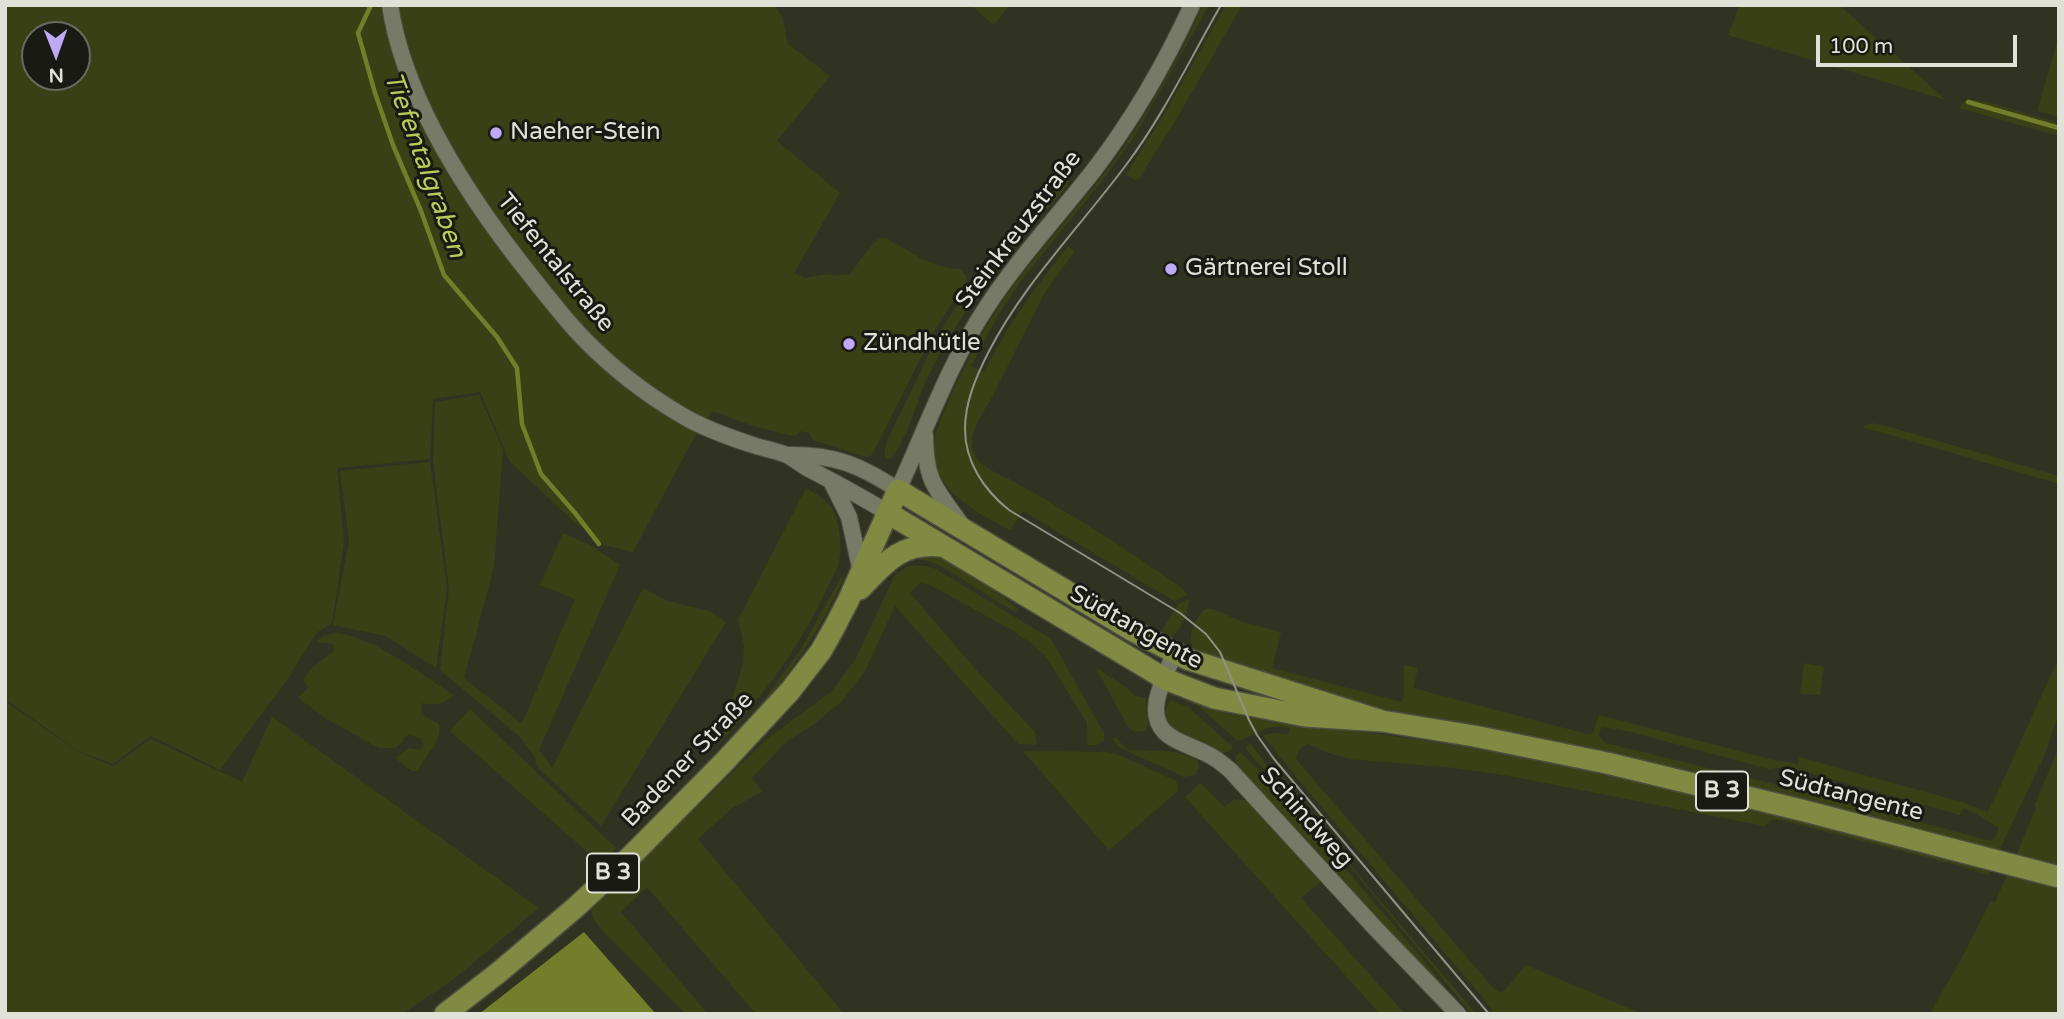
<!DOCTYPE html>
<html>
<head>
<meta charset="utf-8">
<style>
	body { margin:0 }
	#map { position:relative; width:2064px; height:1019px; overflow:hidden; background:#303322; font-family:"Varela Round",sans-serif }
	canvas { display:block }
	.frame { position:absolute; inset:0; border:7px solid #e0e2d7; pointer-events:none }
	.north { position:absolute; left:21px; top:21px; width:70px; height:70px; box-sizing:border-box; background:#191a13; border:2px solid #696a61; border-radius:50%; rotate:179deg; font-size:19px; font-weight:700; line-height:28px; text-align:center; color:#e0e2d7 }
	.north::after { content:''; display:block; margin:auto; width:24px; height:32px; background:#bea9f5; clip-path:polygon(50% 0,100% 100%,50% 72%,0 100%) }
	.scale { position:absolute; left:1816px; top:35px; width:201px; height:32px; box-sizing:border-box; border:4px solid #e0e2d7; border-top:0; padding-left:9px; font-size:21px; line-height:24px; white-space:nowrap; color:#e0e2d7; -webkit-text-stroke:5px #191a13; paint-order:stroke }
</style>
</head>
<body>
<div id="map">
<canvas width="2064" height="1019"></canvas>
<div class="frame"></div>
<div class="north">N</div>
<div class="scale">100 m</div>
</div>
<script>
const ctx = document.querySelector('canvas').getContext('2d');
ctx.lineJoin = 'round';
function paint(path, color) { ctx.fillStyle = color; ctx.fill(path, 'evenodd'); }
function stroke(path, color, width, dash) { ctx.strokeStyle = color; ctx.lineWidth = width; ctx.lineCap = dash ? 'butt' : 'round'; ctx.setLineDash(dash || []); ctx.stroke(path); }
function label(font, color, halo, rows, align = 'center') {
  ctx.font = font + ' "Varela Round",sans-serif'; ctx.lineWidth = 6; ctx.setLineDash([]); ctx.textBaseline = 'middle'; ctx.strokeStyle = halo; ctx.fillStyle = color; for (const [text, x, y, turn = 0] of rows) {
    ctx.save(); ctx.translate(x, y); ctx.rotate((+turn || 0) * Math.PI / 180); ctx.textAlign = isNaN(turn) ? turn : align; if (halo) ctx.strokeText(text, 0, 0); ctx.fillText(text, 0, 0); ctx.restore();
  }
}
paint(new Path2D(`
	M5,5H774L782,16L788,44L830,76L777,141L840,193L794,273L805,278L828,274L835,276L850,274C859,263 867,249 878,239L886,238C909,251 933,269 960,269L967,277L966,282L937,326L872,455L866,457L813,440L809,433L800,431L795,436L789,435L753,426L712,411L690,445L633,552L604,545L571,519L510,462L480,392L433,399L430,459L337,468L344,542L332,623L316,633L287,680L220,770L151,736L113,764L78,751L5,699ZM35,35H77V77H35Z
	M971,5H1010L994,25Z
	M1203,5H1209L1136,134L1105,177L1020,282L1000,312L971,366L984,372C1009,323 1035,288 1068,246L1075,251L1044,294L988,405C979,416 969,436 973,451C978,468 1001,474 1015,482C1072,515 1130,550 1184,590L1187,595L1174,601L1023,511L1010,530C981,515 941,495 934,459C931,438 942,417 950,398C966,362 984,328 1006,296C1043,243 1089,198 1125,145C1155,100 1181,54 1203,5Z
	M1226,5H1242L1177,118L1139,179L1135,180L1126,174L1163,116Z
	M1740,5H1839L1946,100L1728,35Z
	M2059,35V117L2037,111Z
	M1968,99L1987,102L2059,123V136L1959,108L1963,102Z
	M1068,170V184L1064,190C1022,238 978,287 946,343C939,355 932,368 926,381C915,406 908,437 891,459H888C882,454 885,446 888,439L937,337L955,308Z
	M479,395L503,449L494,567L464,678L522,724L575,599L540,585L563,533L590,545L620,565L539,750L552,768L643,588L668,601L712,612L726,622L601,826L536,766L535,757L520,737L440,670L449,589L433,460L435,402Z
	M1872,423L1890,427L2059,476V484L1863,427Z
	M430,462L447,588L436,668L386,636L333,625L349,541L340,471Z
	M806,488C816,494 829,501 834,512C839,524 841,542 840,555C839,569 830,582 824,595C797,651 761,698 719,744L743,663L744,645L738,620Z
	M929,556C963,558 991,589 1018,609L1015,612L942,567L931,562L916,558Z
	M908,566H926L936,569L1051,639L1104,733V740L1097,745H1087V723L1046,657L1035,646L1012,630L930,585L920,583L910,593L978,672L1035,732L1037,745L1018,744L895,606L865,671L842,701L813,725L787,741L752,778L762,792L732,808L698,839L844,1014H756L647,887L621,912L708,1014H686L602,930L593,918L591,910L768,738L831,692L855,660L895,575Z
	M844,572C843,584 835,595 830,606C802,660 765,704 726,749L722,748L764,700L801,649Z
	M1189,599C1189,611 1182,630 1171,637L1161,632L1178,604Z
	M1206,609H1213L1242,622L1281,632L1272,668L1402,702L1404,695V665L1418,668L1413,688L1587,734L1593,733L1599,715L1774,760L1798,764L1799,757L1962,802L1987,812L1995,798L2059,657V714L2044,756L1998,853L1555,745L1401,713L1348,700L1197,654C1194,650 1192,647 1191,642C1189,632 1198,614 1206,609ZM1603,727L1627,731L1769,769L1783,767L1796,769L1960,815L1964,808L1982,817L1999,828L1995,838L1991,841L1807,792L1605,743L1599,736L1600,730Z
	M337,633C374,637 422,675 454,695C441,705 436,706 421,703L422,715L439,724C442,744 424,754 418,771H412L395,758L409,748L419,750L424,745L420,738L409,735L404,737L403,742L395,748H379L327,719L298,698L308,688L303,679L312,668L335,650L333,644L316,642L325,635Z
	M1804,663L1824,667L1820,695L1800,694Z
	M1096,668L1126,687L1135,696L1145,698L1148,724L1145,731L1135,732L1128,727Z
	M1183,695L1309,724L1538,757L1632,777L1991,868L1988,875L1964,867L1780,820H1771L1764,826L1510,776L1454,768L1350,759L1328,753L1308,744L1300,749L1296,758L1302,766L1495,990L1502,993L1526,965L1640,1013L1489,1014L1492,1010L1484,999L1297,778L1263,735L1275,733L1289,734L1290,728C1262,723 1261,734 1238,741L1198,706L1176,696Z
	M1170,700L1188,707L1232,746L1233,749C1231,750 1224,753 1222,753C1215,753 1207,747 1201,744C1183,736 1156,724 1170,700Z
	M5,701L77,751L113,766L151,739L242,782L272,717L539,908L454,979L402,1014H5Z
	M470,709L616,848L600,863L450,731Z
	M1116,737L1126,749C1152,753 1175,746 1198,761L1199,768L1195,775L1184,777L1127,751L1121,748L1112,739Z
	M1250,743L1276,777L1476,1014H1472L1312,821L1247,751L1246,747Z
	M2059,747V869L2015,858L2036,807L2034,806Z
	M1023,751L1107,752L1122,756L1176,781L1178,786L1177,792L1109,850Z
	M1240,752L1269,780L1303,819L1420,956L1459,1005L1438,985L1237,767L1235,757Z
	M1200,783L1225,807L1235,799L1249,801L1322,881L1301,898L1405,1014H1380L1185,797Z
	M2008,873L2059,886V1014H1930L1961,959L1991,901L1995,902Z`), '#3a4015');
paint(new Path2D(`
	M584,932L656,1014H479Z`), '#737e2a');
stroke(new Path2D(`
	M371,5L358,33L375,93L393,145L421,211L444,275L497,337L517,368L522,424L541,474L575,513L599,544
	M1968,102L2059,128`), '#737e2a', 4.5);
const minor = new Path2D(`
	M390,5C404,100 472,202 531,276C548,297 564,318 582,337C611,367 647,395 683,416C705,429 731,438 756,446C766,449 777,451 787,455C795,459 801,465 809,469C836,483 862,497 888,513
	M925,435C925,481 936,489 961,524
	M788,455C833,454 860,465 898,490C926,429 949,364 986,308C1018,259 1058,216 1094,170C1133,119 1165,64 1192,5
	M831,481L849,517L861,572
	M1174,653C1169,668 1160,684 1157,700C1150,738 1182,741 1207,754C1216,758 1223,764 1230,770L1376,929L1458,1014`);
const major = new Path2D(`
	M888,513L1147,668L1165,679L1214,698L1305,716L1382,721L1474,736L1607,763L1805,811L2059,877
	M860,589C885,563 901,542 941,546
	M445,1014L498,973L576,907L632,855L725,761L790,691L821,651L834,628L848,601L898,490L1133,631L1187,659L1382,721`);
stroke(minor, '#4c4f40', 18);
stroke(major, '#4c4f40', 24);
stroke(minor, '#767a67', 16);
stroke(major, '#818a42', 21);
stroke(new Path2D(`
	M1221,5C1190,59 1163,116 1126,165C1079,228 1024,283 988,353C976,377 965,402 965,429C965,462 984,490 1009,510L1180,613L1206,634L1220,652L1249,720L1257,735L1274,759L1489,1014`), '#909285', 2);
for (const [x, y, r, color] of [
	[496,133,7,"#bea9f5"],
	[1171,269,7,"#bea9f5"],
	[849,344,7,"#bea9f5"]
]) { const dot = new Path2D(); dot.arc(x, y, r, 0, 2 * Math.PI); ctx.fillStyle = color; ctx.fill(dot); stroke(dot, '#191a13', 2.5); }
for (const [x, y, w] of [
	[1722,791,52],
	[613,873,52]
]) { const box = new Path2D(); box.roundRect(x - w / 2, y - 19.5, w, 39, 5); ctx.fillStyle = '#191a13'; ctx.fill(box); stroke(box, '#e0e2d7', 2); }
label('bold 23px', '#e0e2d7', null, [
	["B 3",1722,791],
	["B 3",613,873]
]);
label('24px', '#e0e2d7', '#191a13', [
	["Naeher-Stein",510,133],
	["Gärtnerei Stoll",1185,269],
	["Zündhütle",863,344]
], 'left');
label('24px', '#e0e2d7', '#191a13', [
	["Steinkreuzstraße",1019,230,-53],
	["Tiefentalstraße",555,263,51],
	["Südtangente",1136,628,29],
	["Badener Straße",688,760,-46],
	["Südtangente",1851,796,14],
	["Schindweg",1306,818,48]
]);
label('italic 26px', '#bacb5b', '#191a13', [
	["Tiefentalgraben",424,165,70]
]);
</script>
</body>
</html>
